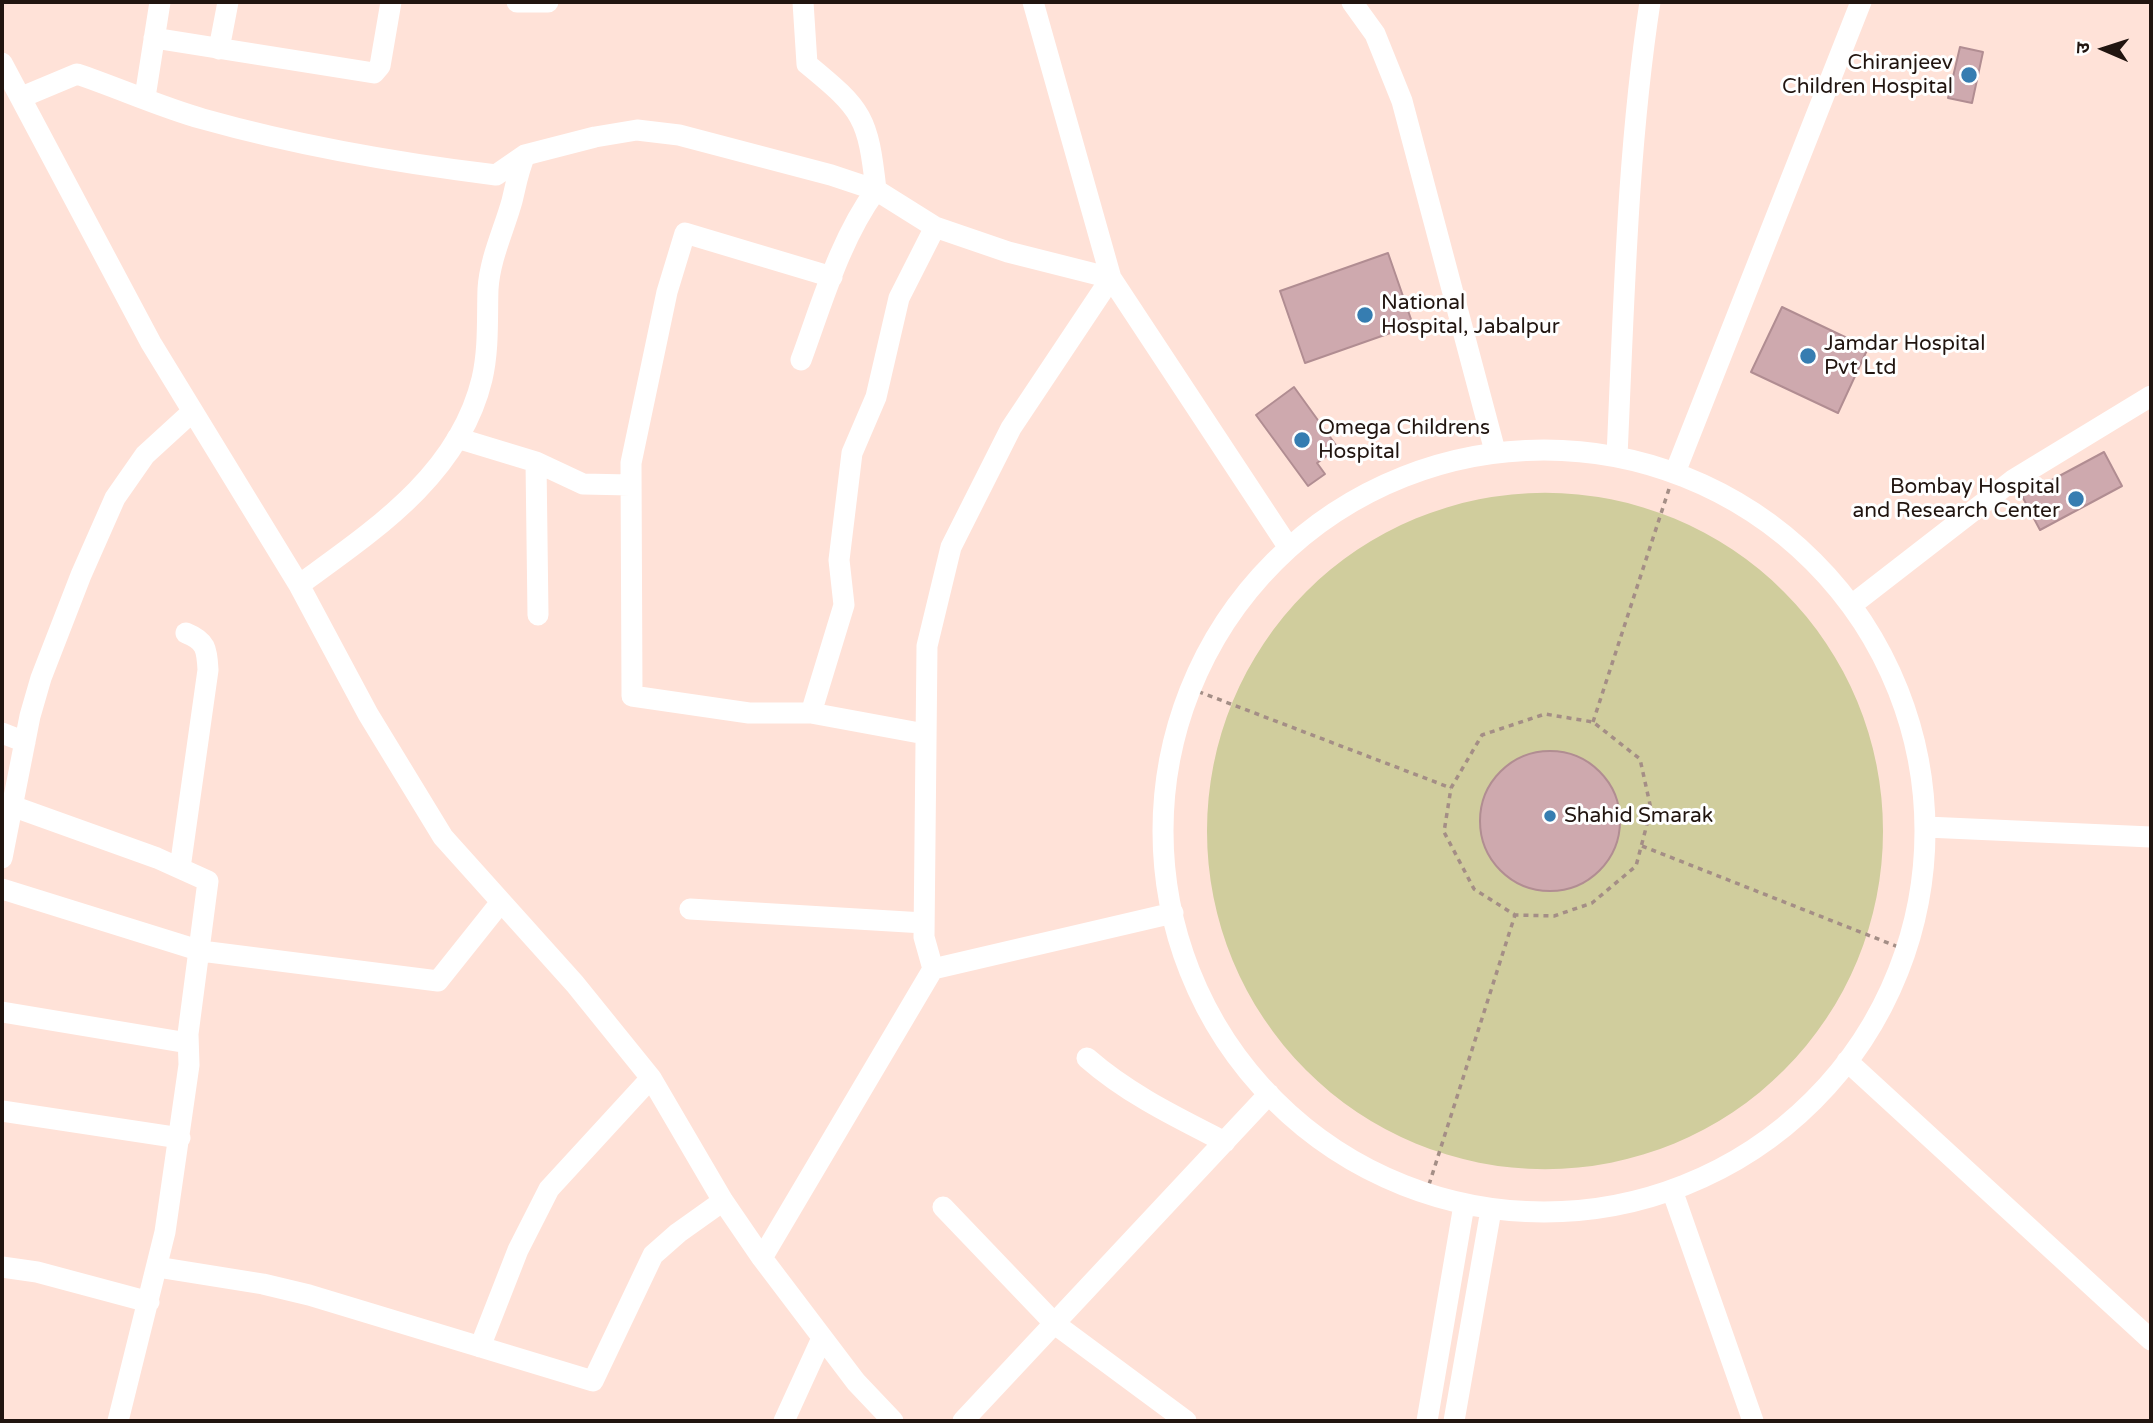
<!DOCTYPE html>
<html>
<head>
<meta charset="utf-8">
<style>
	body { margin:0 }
	#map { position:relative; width:2153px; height:1423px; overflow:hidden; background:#ffe2d8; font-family:"Varela Round","Noto Sans Devanagari",sans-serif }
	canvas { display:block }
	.frame { position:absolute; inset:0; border:4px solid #211510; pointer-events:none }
	.north { position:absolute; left:2069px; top:14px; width:70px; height:70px; -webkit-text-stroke:5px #fff; paint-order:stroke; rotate:273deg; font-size:19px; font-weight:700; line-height:28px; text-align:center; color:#211510 }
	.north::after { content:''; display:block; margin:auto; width:24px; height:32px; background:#211510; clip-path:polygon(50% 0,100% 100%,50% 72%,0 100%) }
</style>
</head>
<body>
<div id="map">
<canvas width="2153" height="1423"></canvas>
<div class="frame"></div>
<div class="north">उ</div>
</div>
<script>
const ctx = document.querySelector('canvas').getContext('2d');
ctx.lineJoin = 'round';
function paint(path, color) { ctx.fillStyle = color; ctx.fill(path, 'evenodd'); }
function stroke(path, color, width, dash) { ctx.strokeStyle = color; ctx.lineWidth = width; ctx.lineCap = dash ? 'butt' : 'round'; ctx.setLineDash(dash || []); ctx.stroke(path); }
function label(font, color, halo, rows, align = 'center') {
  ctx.font = font + ' "Varela Round",sans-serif'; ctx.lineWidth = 6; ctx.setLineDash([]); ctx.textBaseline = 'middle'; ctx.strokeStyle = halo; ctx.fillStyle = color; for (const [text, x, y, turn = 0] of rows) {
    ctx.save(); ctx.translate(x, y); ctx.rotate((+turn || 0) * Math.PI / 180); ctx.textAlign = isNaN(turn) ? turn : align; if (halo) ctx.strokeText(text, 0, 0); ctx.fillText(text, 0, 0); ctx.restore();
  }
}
paint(new Path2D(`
	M1207 831a338 338 0 1 1 676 0a338 338 0 1 1-676 0Z`), '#d0cd9d');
const building = new Path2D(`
	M1960,47L1983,52L1972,103L1948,98Z
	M1388,253L1413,325L1305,363L1280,291Z
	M1782,307L1868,348L1838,413L1751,372Z
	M1294,387L1338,448L1317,463L1325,474L1308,486L1256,415Z
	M2104,452L2122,486L2040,530L2022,496Z
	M1480 821a70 70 0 1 1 140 0a70 70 0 1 1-140 0Z`);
paint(building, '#cea9ae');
stroke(building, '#b18d92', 2);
stroke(new Path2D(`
	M1189,688L1451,788
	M1593,722L1669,489
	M1642,846L1906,950
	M1426,1194L1515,915L1474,889L1444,832L1451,788L1482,735L1545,714L1593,722L1640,759L1651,809L1636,866L1592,903L1554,916L1515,915`), '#a48e86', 3.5, [5, 5]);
stroke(new Path2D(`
	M517,2H548
	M1033,2L1111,278L1289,548
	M1352,2L1375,34L1402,101L1495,451
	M154,38L374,73L380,66L391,2
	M219,49L228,2
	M2,63L151,343L299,585L368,714L443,837L575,984L651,1078L723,1201L762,1258L856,1382L893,1421
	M22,97L77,74C119,88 160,107 203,119C299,146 398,163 496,175L525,155L595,137L637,130L679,135L831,175L876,190L935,227L1008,252L1111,278
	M145,97L160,2
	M832,277L685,233L667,292L631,463L632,696L749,713H811L925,734
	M801,360C822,303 840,239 876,190C868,117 863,110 807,64L803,2
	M457,438L536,462L583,484L630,485
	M1163 831a381 381 0 1 1 762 0a381 381 0 1 1-762 0Z
	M1617,456C1624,305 1627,152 1650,2
	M536,462L538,615
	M1676,470L1861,2
	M299,585C373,531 459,475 482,379C489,349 487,318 488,289C490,258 504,230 512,201C516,185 518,171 525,155
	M1853,604L2013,480L2151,396
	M811,713L844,605L839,560L852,453L876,397L899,298L935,227
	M2,733L25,742
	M12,806L157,858L208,881L188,1034L189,1065L165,1232L118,1421
	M1926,827L2151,837
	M2,858L30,716L41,678L81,575L115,498L145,455L192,412
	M180,868L208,670C207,649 206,641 186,633
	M2,889L201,951L438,981L501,902
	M690,909L924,923
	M933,969L924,937L927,646L951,547L1011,428L1111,278
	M2,1012L188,1043
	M1087,1058C1128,1094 1176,1117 1225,1142
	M1847,1061L2151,1340
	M2,1111L180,1138
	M1672,1190L1753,1421
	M943,1207L1055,1324L1186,1421
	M762,1258L933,969L1173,913
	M2,1267L37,1272L149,1302
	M157,1267L263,1284L309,1295L593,1381L653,1255L678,1233L723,1201
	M480,1347L518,1250L549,1189L651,1078
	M784,1421L822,1338
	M963,1421L1269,1094
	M1427,1421L1464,1205
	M1454,1421L1491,1210`), '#fff', 21);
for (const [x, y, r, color] of [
	[1969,75,9,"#367db1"],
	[1365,315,9,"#367db1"],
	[1808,356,9,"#367db1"],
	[1302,440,9,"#367db1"],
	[2076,499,9,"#367db1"],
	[1550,816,7,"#367db1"]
]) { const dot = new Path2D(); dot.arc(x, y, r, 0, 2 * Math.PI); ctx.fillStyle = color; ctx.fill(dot); stroke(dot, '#fff', 2.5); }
label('21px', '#211510', '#fff', [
	["Chiranjeev",1953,63,"right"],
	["Children Hospital",1953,87,"right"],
	["National",1381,303],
	["Hospital, Jabalpur",1381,327],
	["Jamdar Hospital",1824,344],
	["Pvt Ltd",1824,368],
	["Omega Childrens",1318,428],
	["Hospital",1318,452],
	["Bombay Hospital",2060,487,"right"],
	["and Research Center",2060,511,"right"],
	["Shahid Smarak",1564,816]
], 'left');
</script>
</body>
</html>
